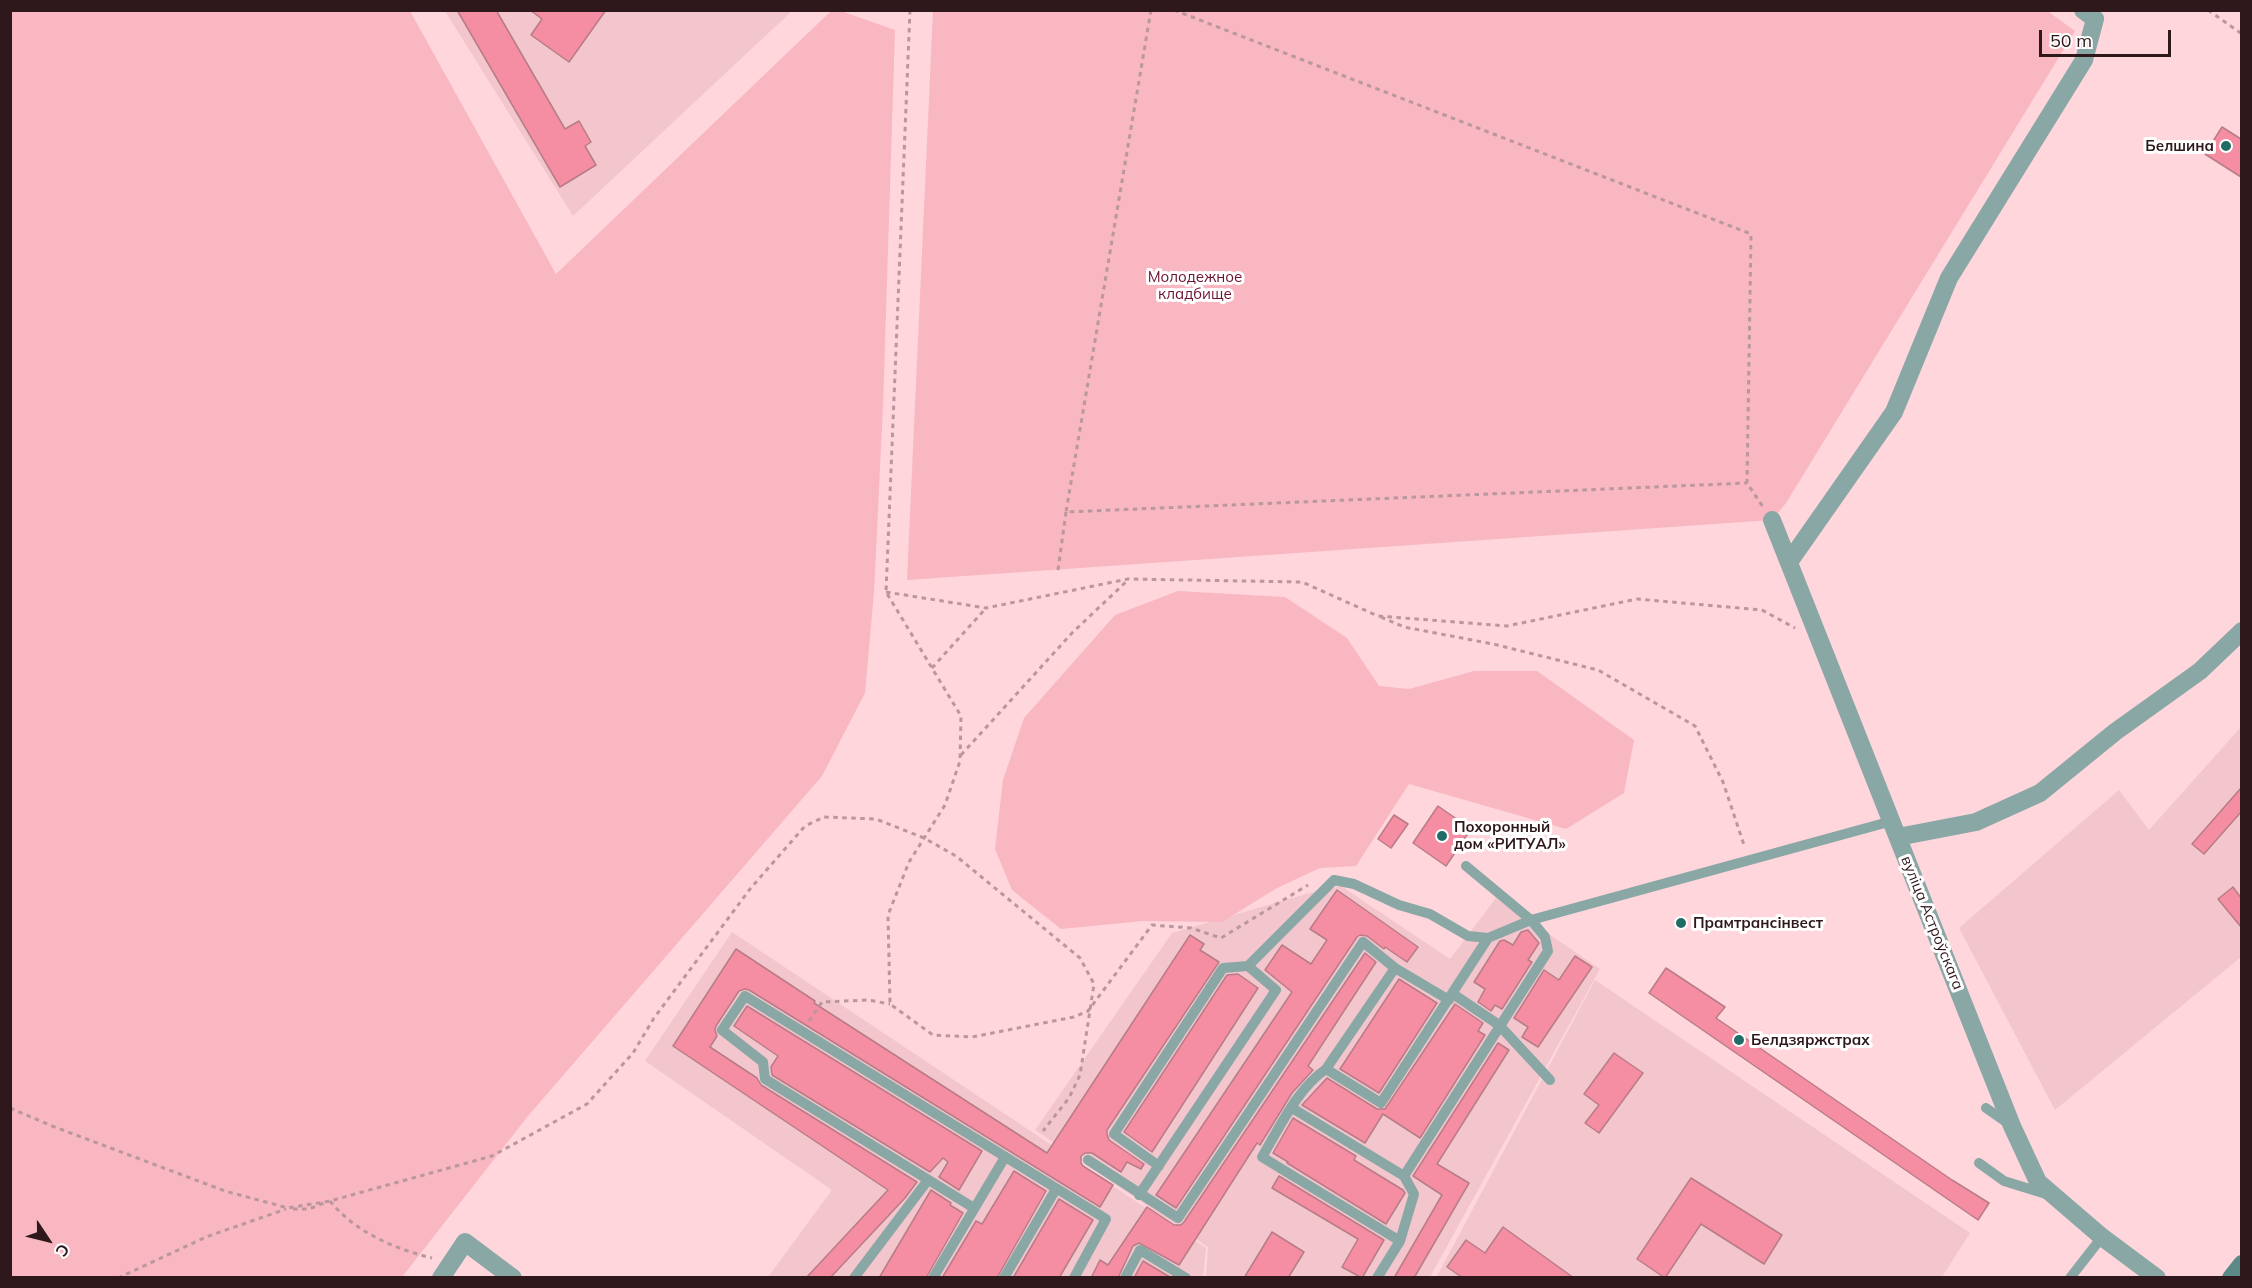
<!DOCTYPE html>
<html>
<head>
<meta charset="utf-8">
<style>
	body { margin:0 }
	#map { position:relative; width:2252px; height:1288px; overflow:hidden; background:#fed6dc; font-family:Mulish,sans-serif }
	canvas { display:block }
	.frame { position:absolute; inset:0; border:12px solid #2f181c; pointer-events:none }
	.north { position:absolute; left:18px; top:1210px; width:60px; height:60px; -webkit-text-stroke:4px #fff; paint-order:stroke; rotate:125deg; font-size:16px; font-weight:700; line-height:24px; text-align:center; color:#2f181c }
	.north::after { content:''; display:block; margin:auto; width:21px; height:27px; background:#2f181c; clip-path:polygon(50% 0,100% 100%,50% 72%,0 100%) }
	.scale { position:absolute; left:2039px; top:30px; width:132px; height:27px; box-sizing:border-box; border:3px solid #2f181c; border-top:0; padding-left:8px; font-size:18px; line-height:21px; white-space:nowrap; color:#2f181c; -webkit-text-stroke:4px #fff; paint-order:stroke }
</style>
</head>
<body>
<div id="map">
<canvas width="2252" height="1288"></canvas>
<div class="frame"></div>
<div class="north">С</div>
<div class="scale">50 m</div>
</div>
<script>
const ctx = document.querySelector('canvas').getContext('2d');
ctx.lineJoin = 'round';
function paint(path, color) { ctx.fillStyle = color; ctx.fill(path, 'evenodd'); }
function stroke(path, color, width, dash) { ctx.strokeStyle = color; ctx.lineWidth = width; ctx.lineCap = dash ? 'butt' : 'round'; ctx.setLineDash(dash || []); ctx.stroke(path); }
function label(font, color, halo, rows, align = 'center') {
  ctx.font = font + ' Mulish,sans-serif'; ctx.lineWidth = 6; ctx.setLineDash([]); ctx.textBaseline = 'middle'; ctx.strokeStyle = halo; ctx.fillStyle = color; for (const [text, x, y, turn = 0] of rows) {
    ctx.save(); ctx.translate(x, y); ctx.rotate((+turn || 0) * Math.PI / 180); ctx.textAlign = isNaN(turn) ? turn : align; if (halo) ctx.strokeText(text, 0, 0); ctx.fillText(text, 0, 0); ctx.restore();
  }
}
paint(new Path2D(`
	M445,11H792L573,216Z
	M2241,727V957L2055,1110L1959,928L2119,790L2149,830Z
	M1341,886L1450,959L1496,898L1600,969L1430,1277H1206L1208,1247L1035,1130L1172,933L1306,894Z
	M732,932L1206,1248L1203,1277H768L832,1190L645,1061Z
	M1595,980L1970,1233L1942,1277L1436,1278Z`), '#f3c6cd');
paint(new Path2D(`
	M2046,10L2075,31L1786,503L1772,520L907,580L933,11Z
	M10,11H410L556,274L831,11H841L895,30L883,407L874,592L865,693L822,776L528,1116L402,1277H11Z
	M1178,591L1285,597L1347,638L1379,686L1409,689L1474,671H1537L1634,740L1624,793L1566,829L1409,784L1356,866L1320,868L1277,888L1222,922L1143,921L1061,929L1012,890L995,849L1003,780L1024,718L1115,615Z`), '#f9b7c2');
const building = new Path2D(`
	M457,10H496L565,129L579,121L591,142L585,146L596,165L560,187Z
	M530,10H606L569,62L531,35L542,19Z
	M2222,127L2241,139V177L2205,154Z
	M2241,788V812L2204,854L2192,844Z
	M1438,806L1471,829L1446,866L1413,843Z
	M1394,815L1408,824L1391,848L1378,839Z
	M2233,887L2241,898V927L2218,899Z
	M1337,890L1418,947L1407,962L1385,947L1384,949L1367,936L1360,935L1357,937L1176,1208L1156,1195L1292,992L1265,970L1282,945L1311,964L1327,940L1310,929Z
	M1528,930L1539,943L1528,960L1532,962L1502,1009L1495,1005L1491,1011L1478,1002L1485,989L1474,982L1500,941L1504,940L1513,945L1521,932Z
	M1190,935L1204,944L1200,950L1219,962L1107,1130V1134L1109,1140L1144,1164L1141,1169L1127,1162L1121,1172L1092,1153H1085L1081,1156V1163L1083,1166L1113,1185L1100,1207L749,990L745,989L739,991L716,1026L715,1030L717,1036L710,1047L757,1078L761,1085L917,1182L905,1198L830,1278H806L888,1190L673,1046L736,949L815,1001L814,1003L1047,1153Z
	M1365,953L1376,962L1308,1066L1313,1070L1292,1093L1260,1145L1257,1143L1179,1265L1139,1243L1133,1246L1118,1278H1091L1100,1260L1108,1265L1147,1207L1174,1225H1181L1184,1222Z
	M1575,956L1592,967L1538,1047L1522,1037L1528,1027L1514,1018L1544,970L1559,980Z
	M1666,968L1725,1007L1716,1018L1952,1180L1989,1203L1978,1220L1649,993Z
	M1238,974L1258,988L1152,1152L1124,1132L1227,975Z
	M1399,979L1437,1003L1379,1093L1340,1069Z
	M1455,1004L1483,1023L1478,1031L1485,1035L1420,1138L1383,1114L1365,1143L1302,1105L1327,1078L1377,1109H1385Z
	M747,1006L982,1151L959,1190L939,1177L948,1162L943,1158L930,1172L772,1075L771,1067L778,1056L734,1026Z
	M1498,1043L1509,1050L1437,1164L1469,1183L1414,1278H1394L1442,1195L1413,1176Z
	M1614,1053L1643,1073L1599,1133L1585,1123L1599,1105L1584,1094Z
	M1293,1118L1356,1156L1354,1160L1403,1190L1405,1193L1386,1224L1287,1163L1288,1162L1273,1153Z
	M1014,1171L1046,1191L997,1278H942L976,1221L982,1224Z
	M1279,1176L1384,1240L1362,1278L1342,1267L1358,1239L1272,1188Z
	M1691,1178L1782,1235L1764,1264L1701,1224L1665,1278L1637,1259Z
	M931,1190L951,1203L950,1205L963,1213L926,1278H879Z
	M1059,1199L1093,1220L1059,1278H1013Z
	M1503,1227L1574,1278H1463L1447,1267L1466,1240L1485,1253Z
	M1272,1232L1304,1252L1288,1278H1244Z
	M1143,1261L1170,1277L1134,1278Z`);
paint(building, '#f58ea2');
stroke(building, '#b87c87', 1.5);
stroke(new Path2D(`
	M910,10L886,592L961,716L960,761L945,805L909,862L888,915L890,1004L933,1035L972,1037L1074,1017L1088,1011L1152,925L1191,928L1221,938L1308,885
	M1151,10L1066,512L1747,483
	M1174,10L1751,234L1747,483L1763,507
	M2208,10L2242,34
	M1058,570L1066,512
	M886,592L986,608L1128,579L1302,582L1378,616L1507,626L1637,599L1762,610L1795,628
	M1381,617L1404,627L1493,644L1598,670L1695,726L1723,782L1745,848
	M932,668L986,608
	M961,755L1072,633L1128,580
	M809,1021L822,1002L868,1000L890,1004
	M10,1108L52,1126L225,1191L288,1208L330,1201L492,1156L587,1104L633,1053L654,1018L750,889L805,826L824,817L876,819L924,838L956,856L1080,958L1094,984L1080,1075L1069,1098L1043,1131
	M330,1201C355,1232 395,1249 432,1258
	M293,1209H309L324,1203
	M118,1278L206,1237L286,1209`), '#ba979d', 3, [4.5, 4.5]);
stroke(new Path2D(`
	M1395,968L1326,1069C1297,1089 1280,1127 1262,1157L1400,1241
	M1453,994L1499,1025L1550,1080
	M1326,1069L1381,1103L1488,938L1531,920L1892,821
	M1292,1108L1404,1176L1414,1194L1400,1241L1377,1278
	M1986,1108L2009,1124
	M1088,1160L1178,1218L1363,942L1395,968L1449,1000
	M1979,1163L2004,1181L2046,1194
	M1159,1166L1114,1134L1223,968L1248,966L1334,880L1354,884L1399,905L1430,914L1468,936L1488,938
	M1404,1176L1548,951L1545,937L1531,920L1466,866
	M1139,1195L1276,990L1248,966
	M974,1208L765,1079L763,1062L722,1030L745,996L1106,1219L1074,1278
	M854,1278L928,1180
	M933,1278L1005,1157
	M1004,1278L1056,1189
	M1125,1278L1140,1250L1186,1278
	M2070,1278L2102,1237`), '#89a7a4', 10);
stroke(new Path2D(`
	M1772,520L2012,1126L2038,1182L2102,1237L2157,1278
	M1789,562L1894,412L1949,278L2084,60L2095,19L2083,10
	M1898,837L1976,822L2040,793L2115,732L2200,671L2242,631
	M441,1278L465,1242L513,1278`), '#89a7a4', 18);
stroke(new Path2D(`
	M2231,1278L2242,1264`), '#5b8a86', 18);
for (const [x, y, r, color] of [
	[2226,146,6,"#226c67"],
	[1442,836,6,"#226c67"],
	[1681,923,6,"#226c67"],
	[1739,1040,6,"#226c67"]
]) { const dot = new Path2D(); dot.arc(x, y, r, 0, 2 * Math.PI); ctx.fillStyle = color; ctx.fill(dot); stroke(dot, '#fff', 2); }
label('bold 15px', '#2f181c', '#fff', [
	["Белшина",2214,146,"right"],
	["Похоронный",1454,827],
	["дом «РИТУАЛ»",1454,844],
	["Прамтрансінвест",1693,923],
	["Белдзяржстрах",1751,1040]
], 'left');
label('15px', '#6c112f', '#fff', [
	["Молодежное",1195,277],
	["кладбище",1195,294]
]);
label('15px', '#2f181c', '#fff', [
	["вуліца Астроўскага",1932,923,68]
]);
</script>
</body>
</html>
